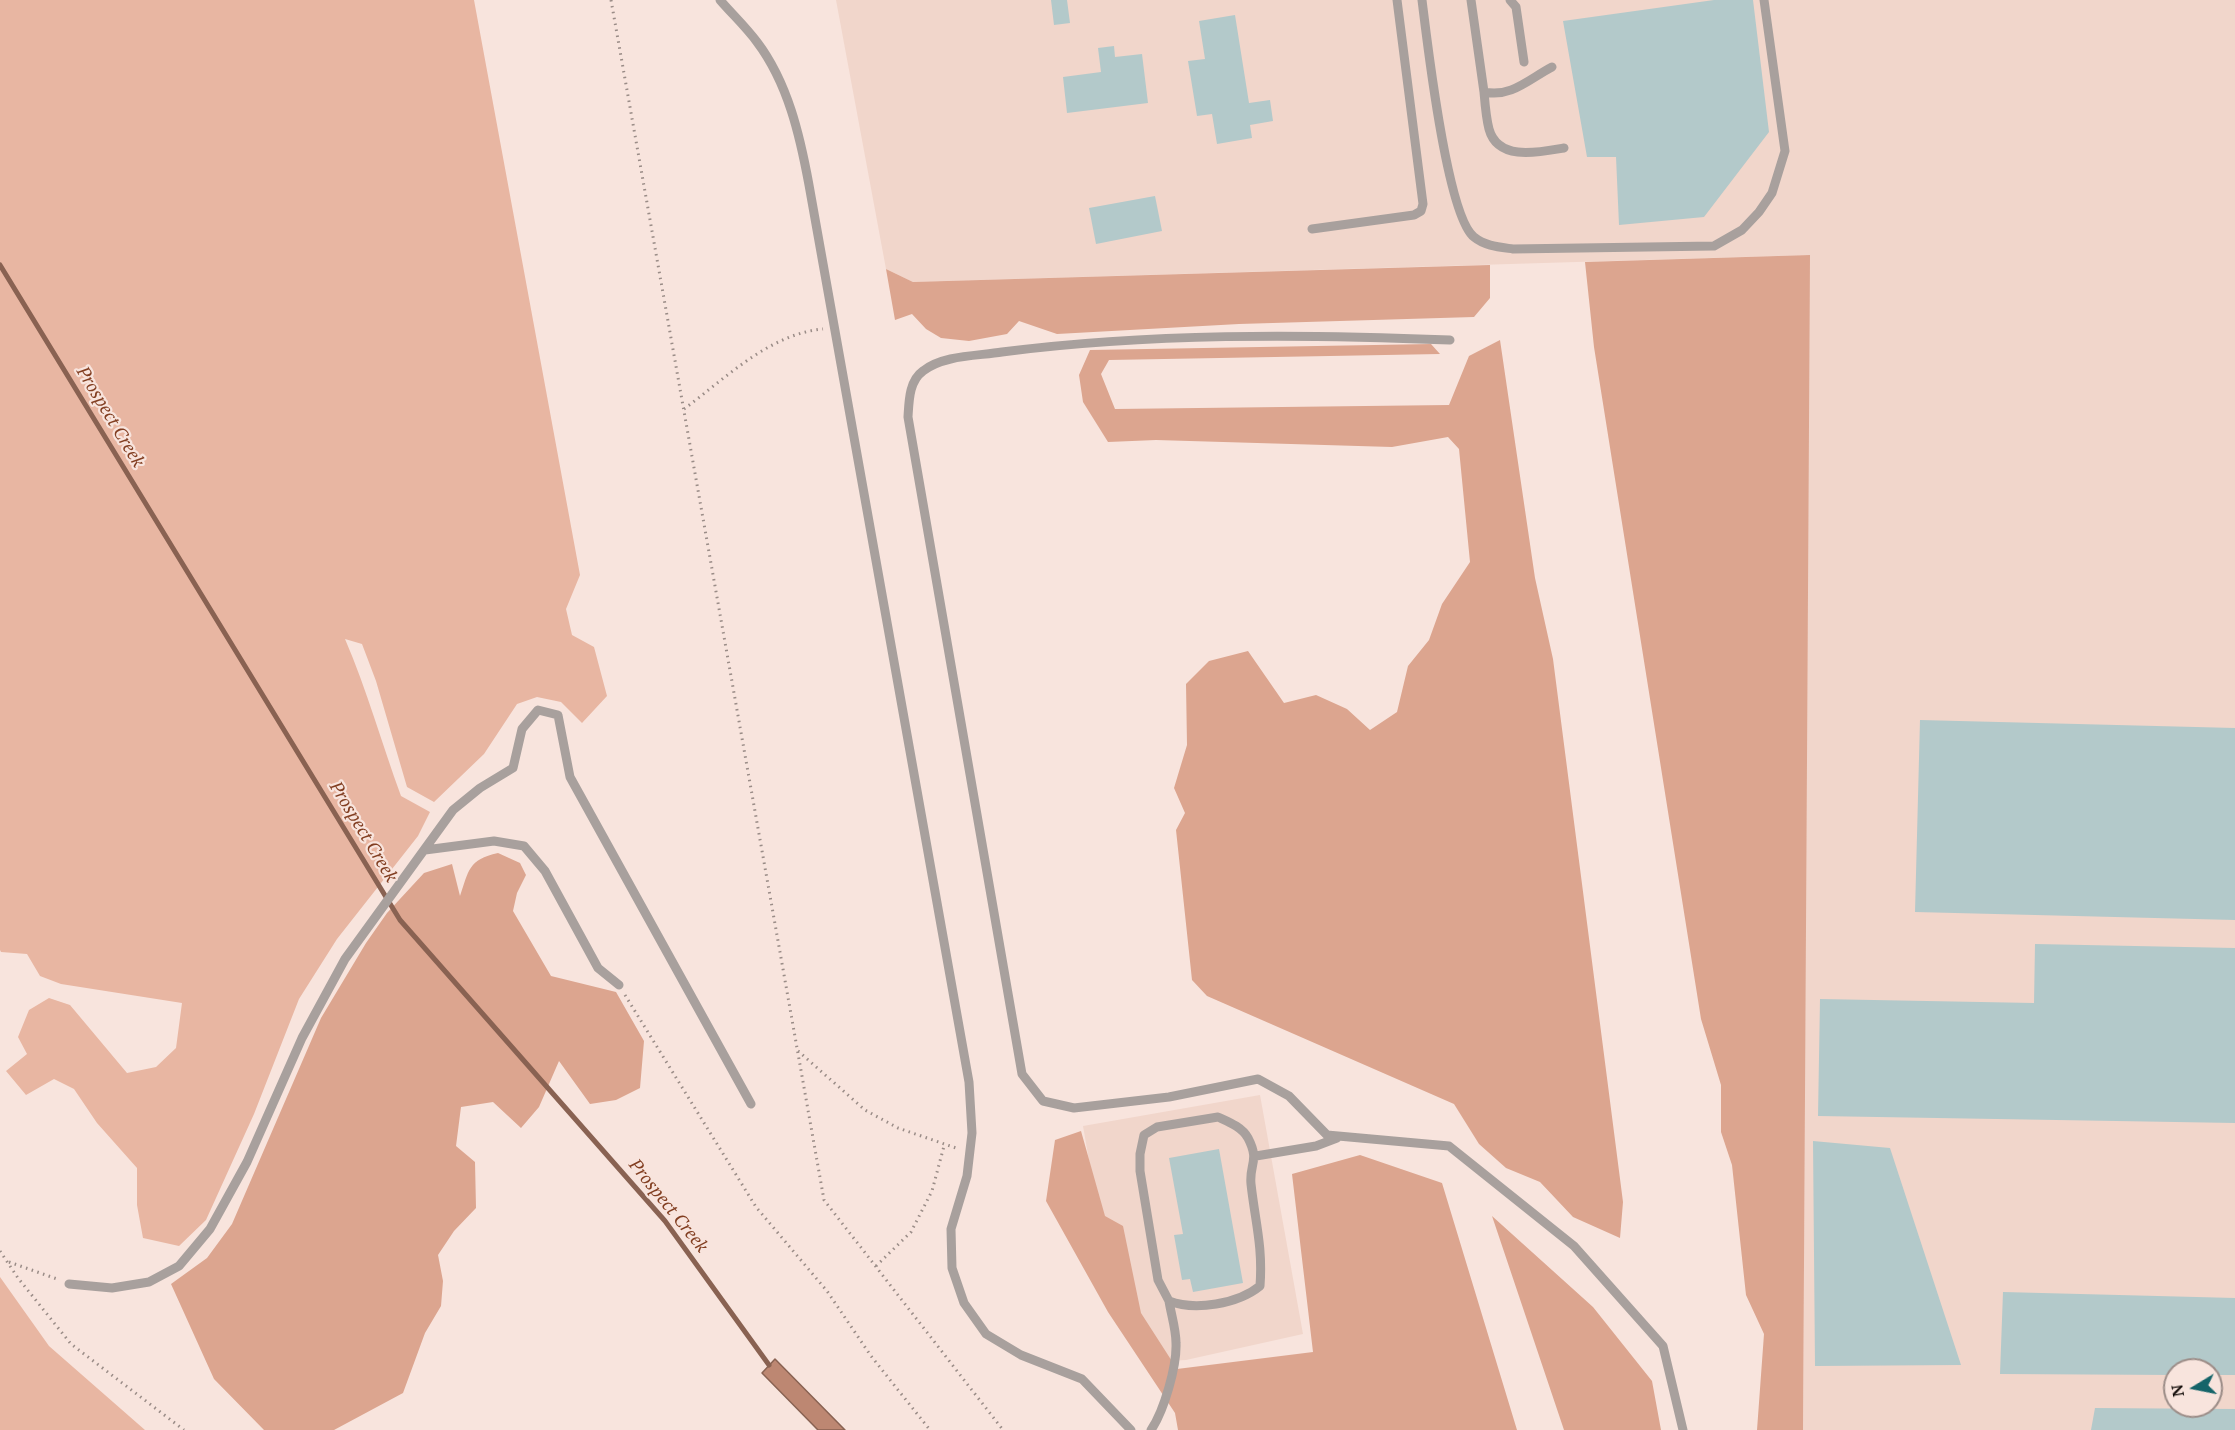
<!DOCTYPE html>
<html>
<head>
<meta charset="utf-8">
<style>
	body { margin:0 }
	#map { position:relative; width:2235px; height:1430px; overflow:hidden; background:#f8e4dd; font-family:"PT Serif",serif }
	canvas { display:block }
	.north { position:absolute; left:2163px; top:1358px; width:60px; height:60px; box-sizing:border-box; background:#f8e4dd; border:2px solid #9c8d88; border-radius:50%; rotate:260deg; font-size:16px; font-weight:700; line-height:24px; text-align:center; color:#110b08 }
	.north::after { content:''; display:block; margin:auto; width:21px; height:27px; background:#156469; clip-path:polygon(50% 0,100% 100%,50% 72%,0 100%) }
</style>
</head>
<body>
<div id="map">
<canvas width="2235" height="1430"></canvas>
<div class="north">N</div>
</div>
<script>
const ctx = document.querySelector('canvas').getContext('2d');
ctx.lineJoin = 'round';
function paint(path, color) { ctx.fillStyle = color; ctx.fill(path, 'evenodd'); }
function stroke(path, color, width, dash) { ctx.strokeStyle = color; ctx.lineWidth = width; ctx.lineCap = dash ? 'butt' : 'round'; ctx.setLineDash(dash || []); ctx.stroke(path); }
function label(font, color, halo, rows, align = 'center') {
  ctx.font = font + ' "PT Serif",serif'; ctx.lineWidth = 4.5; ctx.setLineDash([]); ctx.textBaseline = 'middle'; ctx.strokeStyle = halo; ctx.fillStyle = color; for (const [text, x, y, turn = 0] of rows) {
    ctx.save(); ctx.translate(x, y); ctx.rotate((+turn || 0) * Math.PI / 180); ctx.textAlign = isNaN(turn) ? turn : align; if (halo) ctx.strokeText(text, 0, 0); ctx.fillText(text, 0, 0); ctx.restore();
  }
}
paint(new Path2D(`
	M836,0H2235V1430H1803L1809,255L913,282L886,269ZM2175,1370H2211V1406H2175Z
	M1260,1095L1303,1334L1186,1360L1148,1362L1102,1235L1083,1126Z`), '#f1d6cb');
paint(new Path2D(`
	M0,0H474L580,575L566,609L572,635L594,647L607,696L582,723L561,702L537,697L517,704L484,754L434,802L407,787L376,681L362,644L345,639C367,690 382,744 401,796L430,812L418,836L337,939L299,999L254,1114L206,1220L179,1246L143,1238L137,1205V1168L97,1123L74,1089L54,1079L26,1095L6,1071L27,1054L18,1037L29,1010L49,998L70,1005L127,1073L156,1067L176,1048L182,1003L61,984L40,976L27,954L1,952L0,950Z
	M0,1277L49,1346L145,1430H0Z`), '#e8b6a2');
paint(new Path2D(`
	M1810,255L1803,1430H1757L1764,1334L1746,1295L1732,1165L1721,1132V1085L1701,1019L1594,347L1585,262Z
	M1490,265V298L1474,317L1239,324L1057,334L1019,321L1007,334L969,341L941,338L926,329L912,314L895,320L886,269L913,282Z
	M1500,340L1535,578L1553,659L1623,1202L1620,1238L1573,1217L1540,1182L1506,1168L1479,1144L1454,1104L1207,996L1192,980L1176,830L1185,813L1174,788L1187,745L1186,684L1209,661L1248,651L1284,703L1316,695L1347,709L1370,730L1397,712L1408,666L1429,640L1442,604L1470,562L1459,449L1448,437L1392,447L1156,440L1108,442L1083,402L1079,375L1090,350L1431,344L1440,354L1109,360L1101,374L1115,409L1449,405L1469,356Z
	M498,853L520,863L526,875L517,893L513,911L551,976L616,992L644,1041L640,1088L616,1100L590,1104L559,1061L539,1107L521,1128L493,1102L461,1107L456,1146L475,1162L476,1208L454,1231L438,1255L443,1281L441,1306L425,1333L403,1393L334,1430H264L214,1379L171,1284L207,1258L232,1224L321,1018L366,943L387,913L424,873L452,864L460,896C469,870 468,860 498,853Z
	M1081,1131L1105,1216L1123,1226L1141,1313L1177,1369L1313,1352L1292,1174L1360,1155L1442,1183L1517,1430H1178L1175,1413L1108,1312L1046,1201L1055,1140Z
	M1492,1216L1593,1307L1652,1381L1661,1430H1564Z`), '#dca58f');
const water = new Path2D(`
	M775,1359L845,1430H818L762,1373Z`);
paint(water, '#bd8772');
stroke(water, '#896252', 1.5);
stroke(new Path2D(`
	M0,265L400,920L665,1221L769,1365`), '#896252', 5);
paint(new Path2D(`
	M1051,0H1067L1070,23L1054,25Z
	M1714,0H1753L1769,132L1704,217L1619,225L1616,157H1587L1563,21Z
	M1235,15L1249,103L1270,100L1273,121L1250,125L1252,138L1217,144L1212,114L1197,116L1188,61L1205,59L1199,21Z
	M1114,46L1115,57L1142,54L1148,103L1067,113L1063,77L1101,72L1098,48Z
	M1155,196L1162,231L1096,244L1089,208Z
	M1920,720L2235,728V920L1915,912Z
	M2035,944L2235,948V1123L1818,1116L1820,999L2034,1003Z
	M1813,1141L1890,1148L1961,1365L1815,1366Z
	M1219,1149L1243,1283L1193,1292L1190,1279L1182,1280L1174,1235L1183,1234L1169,1158Z
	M2003,1292L2235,1298V1375H2211V1370H2175V1375L2000,1374Z
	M2095,1408L2235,1409V1430H2091Z`), '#b3c9ca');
stroke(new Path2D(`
	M611,0L824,1200L1003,1430
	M684,409C726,378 769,334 823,329
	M625,995L756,1207L827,1291L871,1356L930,1430
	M798,1051L865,1110L898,1128L959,1149
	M0,1251L18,1278L71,1344L184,1430
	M9,1262L57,1279
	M876,1266L911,1232L932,1191L944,1146`), '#9a8c87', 3, [1.5, 4.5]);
stroke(new Path2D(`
	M720,0C732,14 746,27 757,42C788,83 800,136 809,185L969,1082L972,1133L967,1176L951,1229L952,1268L964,1303L986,1334L1021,1355L1082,1379L1131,1430
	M1422,0C1427,40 1447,216 1474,237C1485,246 1499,247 1513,249L1714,246L1742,230L1759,212L1772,193L1785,151L1764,0
	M1471,0L1484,92C1511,98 1529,79 1552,67
	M1510,0L1516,7L1524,62
	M1484,92C1485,104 1486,118 1489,129C1498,162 1540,152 1564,148
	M1312,229L1414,215L1421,211L1423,204L1397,0
	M1450,340C1301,334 1150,333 1002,352C978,356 943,355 923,371C909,381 909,401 908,417L1022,1074L1043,1101L1074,1108L1169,1097L1258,1079L1289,1096L1327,1135L1449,1146L1574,1246L1663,1346L1683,1430
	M425,850L494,841L524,846L545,871L598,968L619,985
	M1218,1117C1229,1122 1242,1127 1248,1138C1260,1161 1249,1164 1251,1184C1255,1221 1263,1246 1260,1286C1238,1304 1195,1311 1169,1301L1158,1280L1140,1171V1154L1144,1135L1157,1127Z
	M1256,1156L1316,1146L1337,1138
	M69,1284L112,1288L149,1282L179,1266L210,1229L247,1162L302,1038L345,959L453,810L480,788L513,768L522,729L538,710L558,715L570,777L751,1104
	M1151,1430C1164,1411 1177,1366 1176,1343C1176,1329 1171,1314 1169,1301`), '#a8a09d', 9);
label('italic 18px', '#823e21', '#f8e4dd', [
	["Prospect Creek",110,417,59],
	["Prospect Creek",363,832,59],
	["Prospect Creek",668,1206,51]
]);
</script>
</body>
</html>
